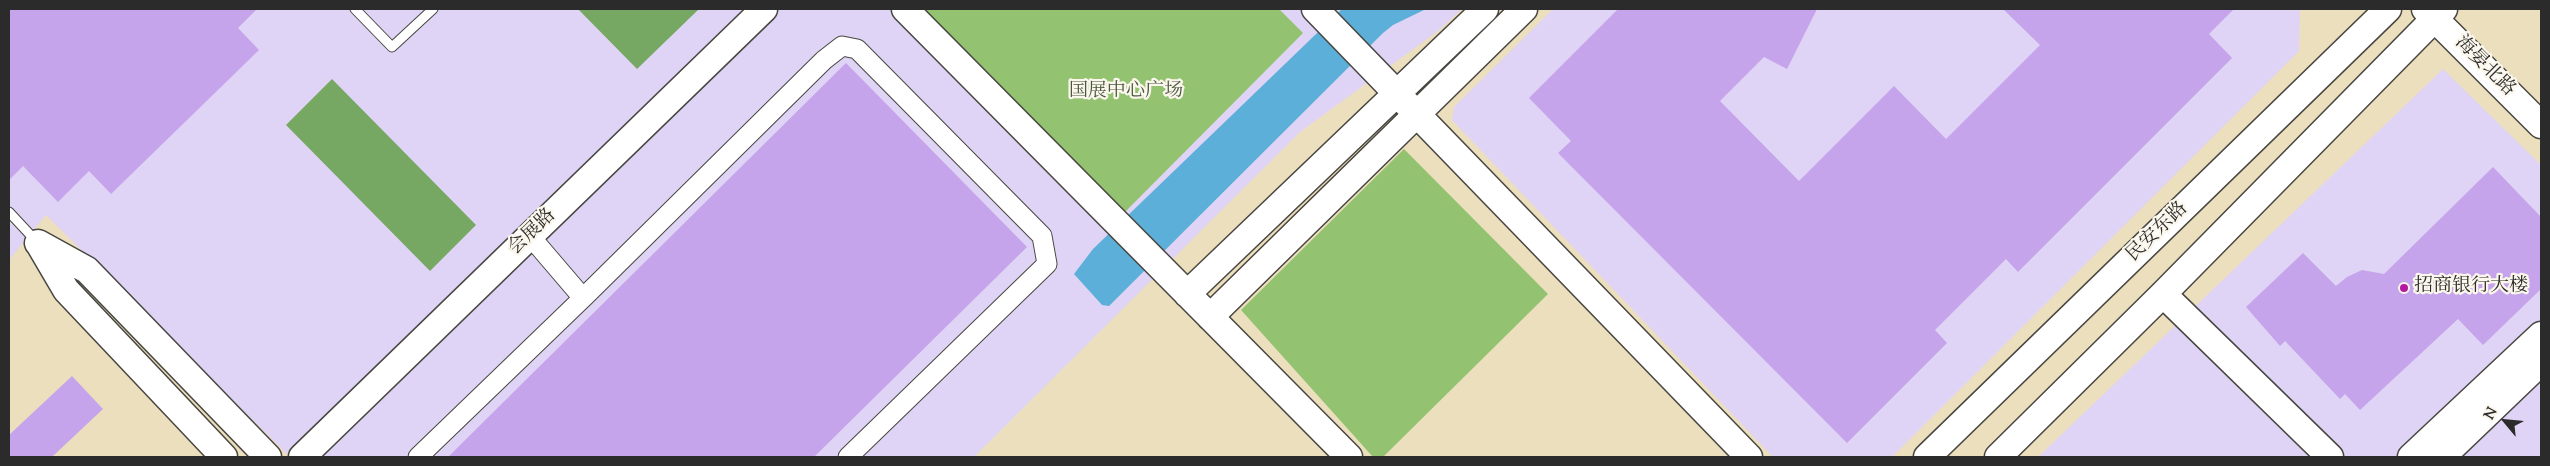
<!DOCTYPE html>
<html>
<head>
<meta charset="utf-8">
<style>
	body { margin:0 }
	#map { position:relative; width:2550px; height:466px; overflow:hidden; background:#ecdfbd; font-family:"Sorts Mill Goudy",serif }
	canvas { display:block }
	.frame { position:absolute; inset:0; border:10px solid #2b2b2b; pointer-events:none }
	.north { position:absolute; left:2480px; top:396px; width:50px; height:50px; -webkit-text-stroke:4px #fbf7ec; paint-order:stroke; rotate:298deg; font-size:14px; font-weight:700; line-height:20px; text-align:center; color:#2b2b2b }
	.north::after { content:''; display:block; margin:auto; width:18px; height:22px; background:#2b2b2b; clip-path:polygon(50% 0,100% 100%,50% 72%,0 100%) }
</style>
</head>
<body>
<div id="map">
<canvas width="2550" height="466"></canvas>
<div class="frame"></div>
<div class="north">N</div>
</div>
<script>
const ctx = document.querySelector('canvas').getContext('2d');
ctx.lineJoin = 'round';
function paint(path, color) { ctx.fillStyle = color; ctx.fill(path, 'evenodd'); }
function stroke(path, color, width, dash) { ctx.strokeStyle = color; ctx.lineWidth = width; ctx.lineCap = dash ? 'butt' : 'round'; ctx.setLineDash(dash || []); ctx.stroke(path); }
function label(font, color, halo, rows, align = 'center') {
  ctx.font = font + ' "Sorts Mill Goudy","Noto Serif SC",serif'; ctx.lineWidth = 4.5; ctx.setLineDash([]); ctx.textBaseline = 'middle'; ctx.strokeStyle = halo; ctx.fillStyle = color; for (const [text, x, y, turn = 0] of rows) {
    ctx.save(); ctx.translate(x, y); ctx.rotate((+turn || 0) * Math.PI / 180); ctx.textAlign = isNaN(turn) ? turn : align; if (halo) ctx.strokeText(text, 0, 0); ctx.fillText(text, 0, 0); ctx.restore();
  }
}
paint(new Path2D(`
	M9,9H1462L1438,31L1300,132L974,457H290L46,215L9,260Z
	M1553,9H2300L2299,51L1892,457H1773L1452,120L1454,107Z
	M2443,69L2541,165V457H2038Z`), '#dfd4f5');
paint(new Path2D(`
	M923,9H1279L1303,33L1125,212Z
	M1404,149L1548,294L1383,457H1373L1241,310Z`), '#93c271');
paint(new Path2D(`
	M578,9H699L637,69Z
	M332,79L476,225L430,271L286,125Z`), '#76a863');
paint(new Path2D(`
	M1342,9H1426L1393,25L1383,33L1109,306L1102,305L1074,274L1093,249Z`), '#5cafd8');
paint(new Path2D(`
	M9,9H257L238,28L259,50L111,194L89,171L58,202L23,166L9,180Z
	M1618,9H1817L1787,69L1764,57L1720,101L1799,181L1894,86L1946,139L2040,45L2003,9H2234L2209,34L2232,58L2018,272L2006,259L1935,330L1947,343L1847,443L1558,153L1571,141L1529,98Z
	M846,63L1027,247L814,457H448Z
	M2493,167L2541,217V289L2483,345L2458,319L2360,410L2345,394L2340,399L2285,341L2280,346L2246,307L2303,253L2336,286L2347,277L2362,270L2384,274Z
	M72,376L103,409L52,457H9V435Z`), '#c6a4ec');
const lane = new Path2D(`
	M355,9L392,47L433,9
	M9,212L36,241`);
const street = new Path2D(`
	M583,298L824,60L842,46L857,49L1042,236L1047,264L848,457
	M418,457L583,298L530,236`);
const secondary = new Path2D(`
	M905,9L1349,457
	M1315,9L1749,457
	M2425,9L2541,125
	M38,243L87,270L268,457
	M39,244L66,290L224,457
	M1187,294L1485,9
	M2163,294L2330,457
	M1210,317L1524,9
	M302,457L764,9
	M1927,457L2388,9
	M1998,457L2163,294L2444,9
	M2411,457L2541,335
	M2442,457L2541,362`);
stroke(lane, '#484641', 11);
stroke(street, '#484641', 21);
stroke(secondary, '#484641', 29);
stroke(lane, '#fff', 9);
stroke(street, '#fff', 19);
stroke(secondary, '#fff', 26);
for (const [x, y, r, color] of [
	[2404,288,5,"#b5179e"]
]) { const dot = new Path2D(); dot.arc(x, y, r, 0, 2 * Math.PI); ctx.fillStyle = color; ctx.fill(dot); stroke(dot, '#fbf7ec', 2); }
label('19px', '#2b2b2b', '#fbf7ec', [
	["海晏北路",2484,67,45],
	["会展路",533,233,-44],
	["民安东路",2158,233,-44]
]);
label('19px', '#4a5840', '#fbf7ec', [
	["国展中心广场",1126,93]
]);
label('19px', '#2b2b2b', '#fbf7ec', [
	["招商银行大楼",2414,288]
], 'left');
</script>
</body>
</html>
